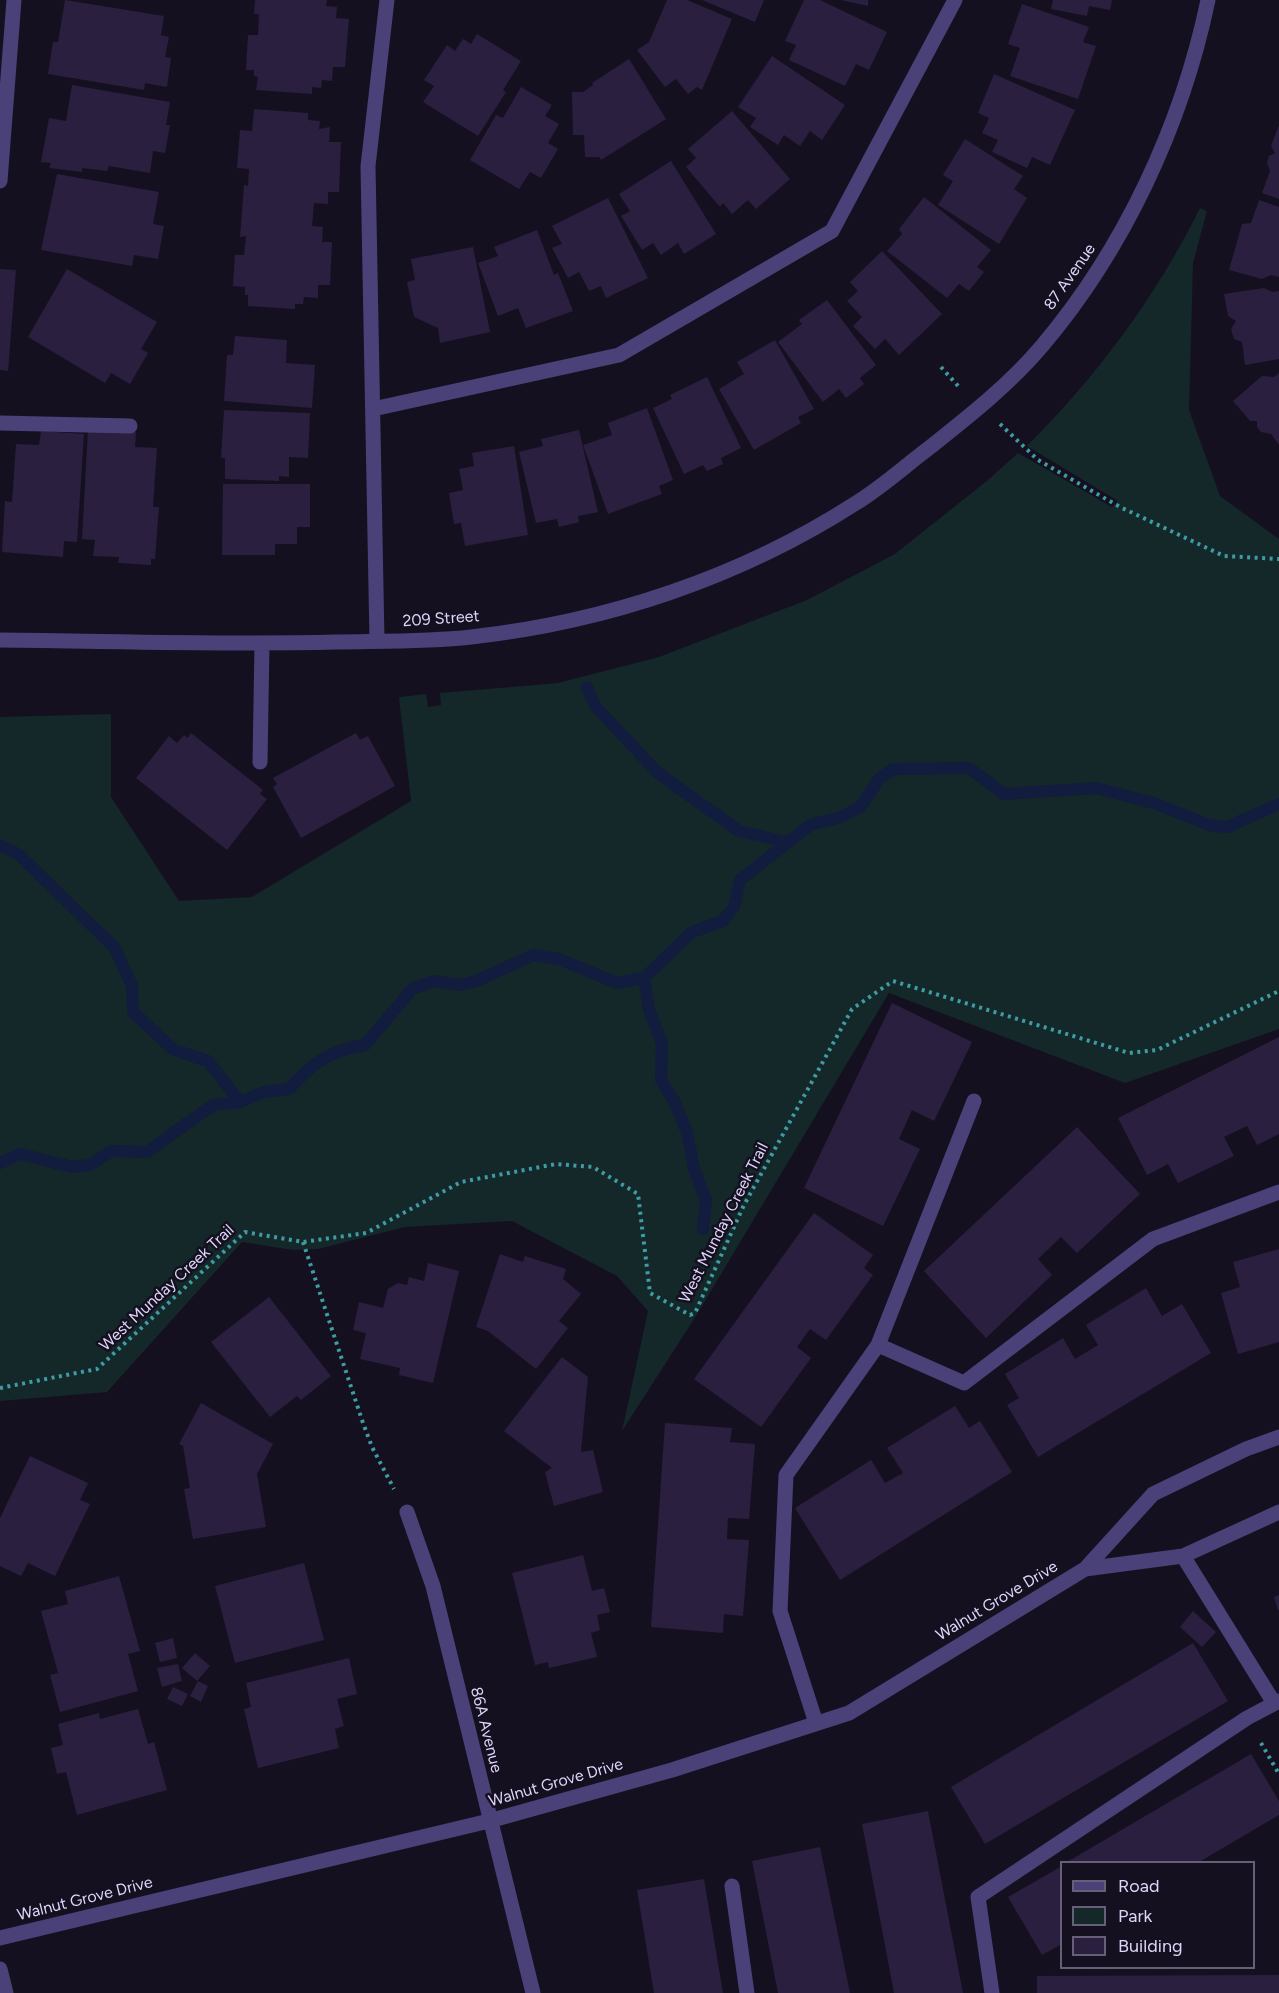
<!DOCTYPE html>
<html>
<head>
<meta charset="utf-8">
<style>
	body { margin:0 }
	#map { position:relative; width:1279px; height:1993px; overflow:hidden; background:#151020; font-family:Figtree,sans-serif }
	canvas { display:block }
	.legend { position:absolute; left:1060px; top:1861px; width:195px; height:108px; box-sizing:border-box; background:#151020; border:2px solid #655f77; margin:0; padding:8px 10px; list-style:none; font-size:18px; color:#ded5f9 }
	.legend li { display:flex; align-items:center; gap:12px; height:30px }
	.legend b { width:30px; border:2px solid #655f77 }
</style>
</head>
<body>
<div id="map">
<canvas width="1279" height="1993"></canvas>
<ul class="legend">
<li><b style="height:8px;background:#4b4179"></b>Road</li>
<li><b style="height:16px;background:#142729"></b>Park</li>
<li><b style="height:16px;background:#2a1f3f"></b>Building</li>
</ul>
</div>
<script>
const ctx = document.querySelector('canvas').getContext('2d');
ctx.lineJoin = 'round';
function paint(path, color) { ctx.fillStyle = color; ctx.fill(path, 'evenodd'); }
function stroke(path, color, width, dash) { ctx.strokeStyle = color; ctx.lineWidth = width; ctx.lineCap = dash ? 'butt' : 'round'; ctx.setLineDash(dash || []); ctx.stroke(path); }
function label(font, color, halo, rows, align = 'center') {
  ctx.font = font + ' Figtree,sans-serif'; ctx.lineWidth = 5; ctx.setLineDash([]); ctx.textBaseline = 'middle'; ctx.strokeStyle = halo; ctx.fillStyle = color; for (const [text, x, y, turn = 0] of rows) {
    ctx.save(); ctx.translate(x, y); ctx.rotate((+turn || 0) * Math.PI / 180); ctx.textAlign = isNaN(turn) ? turn : align; if (halo) ctx.strokeText(text, 0, 0); ctx.fillText(text, 0, 0); ctx.restore();
  }
}
paint(new Path2D(`
	M1200,208L1207,211L1193,263L1189,410L1220,496L1279,539V1029L1125,1083L889,993L696,1316L622,1431L648,1311L617,1276L512,1221L405,1227L318,1249L293,1250L242,1242L107,1392L0,1401V717L111,714V797L179,901L252,897L411,801L399,697L426,694L428,707L441,705L440,693L558,683L659,657L807,600L895,554L988,480L1018,453L1112,507L1118,501L1027,446C1097,376 1156,297 1200,208Z`), '#142729');
stroke(new Path2D(`
	M587,687L595,706L658,773L739,831L786,842
	M0,845L18,854L115,948L132,986L133,1012L174,1050L208,1061L240,1102
	M644,978L649,1009L662,1044L661,1080L674,1101L687,1132L694,1169L706,1200L703,1229
	M0,1163L20,1154L72,1167L90,1165L111,1151L147,1152L213,1105L240,1102L264,1092L289,1089C314,1062 328,1051 365,1045L412,989L434,981L460,985L476,981L534,955L559,959L617,983L644,978L692,932L723,921L734,907L740,880L810,825L841,817L860,807L880,778L893,769L969,768L1004,794L1096,788L1154,803L1209,825L1227,827L1279,804`), '#121c3e', 12);
paint(new Path2D(`
	M65,0L164,16L161,35L169,37L165,57L171,58L167,87L145,83L144,90L48,74L53,42H58Z
	M255,0H327L326,6L337,7L336,18L349,19L345,67H333L332,81L322,80L321,88L312,87V94L256,90L258,77L254,76V70H246L248,35H258L259,14H254Z
	M667,0H687L732,19L702,90L697,87L688,94L676,79L665,87L637,50L649,42Z
	M702,0H764L755,22Z
	M804,0H820L887,32L869,70L856,64L845,86L789,60L796,45L785,41Z
	M841,0H868V6Z
	M1053,0H1112L1110,10L1089,6L1087,16L1051,9Z
	M1022,4L1089,27L1083,42L1096,46L1078,99L1010,76L1020,48L1008,44Z
	M477,34L521,61L503,90L506,92L478,136L423,102L434,86L424,80L447,45L455,51L463,39L471,44Z
	M772,56L845,105L822,140L810,131L800,146L784,135L778,145L750,127L756,118L738,107Z
	M629,59L666,119L601,160L599,157H585L584,135H573L572,92H583L593,85L592,83Z
	M994,74L1075,110L1050,165L1032,157L1027,168L992,152L998,140L982,133L989,118L978,113Z
	M72,85L170,102L166,125H170L165,153L153,151L150,173L109,166L107,171L82,168V172L49,168L51,163L41,162L49,118L66,121Z
	M521,87L552,105L545,116L559,124L548,143L558,149L541,178L530,172L519,189L470,160L496,115L503,118Z
	M254,109L308,113V120L320,121L319,129L330,127L329,142H341L339,192H328V204L314,203L312,226L323,227L322,242H332L330,285H318V298L304,297L303,304H295V309L248,306V295H245V287L233,286L235,255H244L246,236L240,237L244,185L248,186L249,169L237,168L240,130L252,131Z
	M732,111L790,179L756,209L748,200L732,214L723,203L720,207L686,167L696,158L688,149Z
	M1279,125V199L1262,193L1270,171L1267,163L1269,156L1275,153L1271,146Z
	M965,139L1023,176L1014,189L1027,198L999,244L938,205L953,181L943,175Z
	M671,161L716,234L684,254L678,243L661,255L653,243L642,250L621,216L630,211L619,194Z
	M57,174L159,192L153,224L164,226L158,259L134,255L132,266L41,250Z
	M924,197L991,250L977,267L984,272L969,291L959,284L947,298L887,251L902,234L899,229Z
	M608,198L648,278L606,298L601,286L589,291L579,272L568,278L552,248L562,244L552,226Z
	M1259,200L1279,207V277L1271,275L1262,279L1229,270L1242,224L1251,223Z
	M537,230L554,275L558,273L573,311L526,328L518,308L498,316L478,263L498,256L494,247Z
	M473,247L490,332L440,343L438,328L414,317L407,282L415,280L411,259Z
	M882,251L942,314L899,355L885,339L875,349L853,326L862,317L847,301L858,291L850,282Z
	M0,269L16,270L8,371L0,370Z
	M67,269L157,322L141,349L148,353L130,384L111,373L105,383L28,337Z
	M1264,288L1272,292L1279,291V359L1245,365L1242,342L1234,339L1231,329L1236,321L1228,316L1224,294Z
	M827,300L876,365L860,378L864,384L846,398L839,389L823,402L778,342L802,324L799,320Z
	M235,336L287,340L286,363L315,365L312,408L224,401L227,355H233Z
	M775,340L814,409L798,417L801,423L754,450L719,389L744,374L737,362Z
	M1279,373V445L1271,434L1261,432L1257,427V421H1250L1233,401L1262,376L1274,377Z
	M707,377L741,448L721,458L723,464L707,471L703,465L684,474L653,408L672,399L670,395Z
	M647,408L673,480L659,486L662,494L608,514L583,445L612,435L608,423Z
	M224,410L310,413L308,458L289,457V477L279,476V481L225,479V458H221Z
	M88,429L136,432L135,447L157,448L153,507H159L155,559H151V565L118,563L119,557L93,556L95,540L82,539Z
	M579,430L598,512L578,516L579,522L559,527L557,519L536,523L519,452L543,446L541,439Z
	M41,431L84,434L77,542L64,541L63,557L2,552L5,501L12,502L16,444L39,445Z
	M514,446L528,535L465,546L461,523L454,524L449,493L463,490L459,469L474,466L472,453Z
	M223,484H310V527H297V544H275V555H222Z
	M191,733L263,790L260,794L267,799L227,850L136,778L169,736L177,743L184,735L188,738Z
	M356,733L360,740L368,736L395,786L301,838L273,787L277,784L273,778Z
	M892,1003L972,1042L934,1121L912,1110L899,1139L920,1149L883,1226L804,1188Z
	M1279,1037V1134L1257,1145L1247,1126L1224,1137L1234,1156L1178,1183L1168,1164L1147,1175L1118,1118Z
	M1077,1127L1140,1194L1077,1253L1061,1237L1038,1259L1052,1275L986,1338L924,1271Z
	M814,1213L873,1255L864,1268L873,1275L826,1340L810,1329L797,1347L811,1358L761,1427L694,1379Z
	M1279,1249V1342L1238,1354L1221,1293L1240,1287L1233,1262Z
	M500,1254L523,1262L525,1256L566,1269L563,1279L581,1294L559,1321L568,1328L536,1369L488,1331L476,1327Z
	M428,1263L459,1271L433,1383L399,1375L400,1368L360,1359L366,1333L353,1330L359,1302L383,1308L388,1289L398,1283L407,1285L409,1277L424,1281Z
	M1146,1288L1162,1316L1182,1304L1211,1353L1038,1457L1007,1405L1019,1398L1005,1374L1063,1338L1075,1359L1098,1345L1086,1325Z
	M269,1297L331,1376L301,1400L297,1396L270,1417L211,1342Z
	M562,1357L588,1377L581,1452L593,1450L603,1492L554,1506L545,1472L552,1468L504,1431Z
	M201,1403L273,1444L257,1474L266,1527L193,1539L184,1489L190,1488L183,1446L179,1444Z
	M955,1406L969,1428L980,1421L1012,1472L840,1580L795,1508L871,1460L885,1483L903,1473L887,1448Z
	M665,1423L732,1428L730,1442L755,1444L749,1519L728,1518L727,1539L749,1540L743,1616L724,1614L723,1633L651,1627Z
	M30,1456L88,1483L80,1500L90,1504L55,1576L28,1563L21,1576L0,1566V1518Z
	M583,1555L592,1591L604,1588L610,1612L597,1615L600,1630L591,1633L597,1657L549,1668L548,1662L535,1665L512,1573Z
	M304,1563L324,1640L235,1663L215,1586Z
	M119,1576L140,1651L128,1654L138,1691L60,1712L50,1675L58,1673L41,1611L68,1604L65,1591Z
	M1279,1595V1610H1278L1274,1597Z
	M1193,1611L1216,1632L1202,1647L1180,1627Z
	M173,1638L177,1658L160,1662L155,1643Z
	M1193,1643L1228,1701L985,1844L951,1787Z
	M195,1653L210,1666L197,1681L182,1668Z
	M349,1658L357,1694L337,1699L344,1726L335,1729L339,1748L258,1768L244,1709L251,1707L246,1683Z
	M178,1664L182,1681L162,1687L157,1668Z
	M198,1681L208,1686L201,1702L190,1696Z
	M173,1687L188,1694L182,1706L167,1699Z
	M138,1709L148,1744L154,1742L167,1790L77,1815L66,1772L57,1774L51,1748L63,1745L58,1724L99,1713L100,1719Z
	M1251,1754L1279,1801V1815L1199,1862H1067Z
	M928,1811L963,1993H894L862,1824Z
	M820,1847L850,1993H778L752,1861Z
	M1062,1866V1944L1042,1955L1008,1897Z
	M704,1879L723,1993H654L637,1890Z
	M1279,1975V1993H1037V1976Z`), '#2a1f3f');
stroke(new Path2D(`
	M941,367L959,387
	M1000,424L1038,460L1120,507L1224,556L1279,559
	M303,1242L363,1423L372,1447L394,1489
	M0,1388L97,1369L245,1232L303,1242L366,1233L461,1182L556,1164L593,1167L638,1194L650,1293L690,1315L695,1313L744,1205L852,1009L893,981L1129,1053L1157,1050L1279,991
	M1261,1743L1279,1774`), '#3e9ca5', 4, [3, 4.5]);
stroke(new Path2D(`
	M0,181L14,0
	M373,409L619,355L832,231L955,0
	M0,423L130,426
	M0,640C112,641 223,645 335,642C380,641 426,642 471,637C607,622 741,577 856,503C882,487 905,466 929,448C968,417 1009,385 1042,346C1124,249 1182,125 1208,0
	M377,641L368,166L387,0
	M260,762L262,644
	M878,1345L974,1101
	M407,1512L433,1586L533,1993
	M1183,1556L1274,1703
	M1085,1569L1183,1556L1279,1512
	M816,1723L780,1611L786,1475L878,1345L964,1383L1153,1239L1279,1192
	M732,1886L747,1993
	M0,1938L489,1821L672,1770L849,1713L1085,1569L1153,1494L1246,1449L1279,1437
	M0,1969L6,1993
	M992,1993L978,1897L1247,1718L1279,1701`), '#4b4179', 15);
label('16px', '#ded5f9', '#151020', [
	["87 Avenue",1070,277,-55],
	["209 Street",441,619,-4],
	["West Munday Creek Trail",724,1223,-63],
	["West Munday Creek Trail",167,1288,-43],
	["Walnut Grove Drive",997,1601,-31],
	["86A Avenue",486,1730,76],
	["Walnut Grove Drive",556,1783,-16],
	["Walnut Grove Drive",85,1899,-14]
]);
</script>
</body>
</html>
